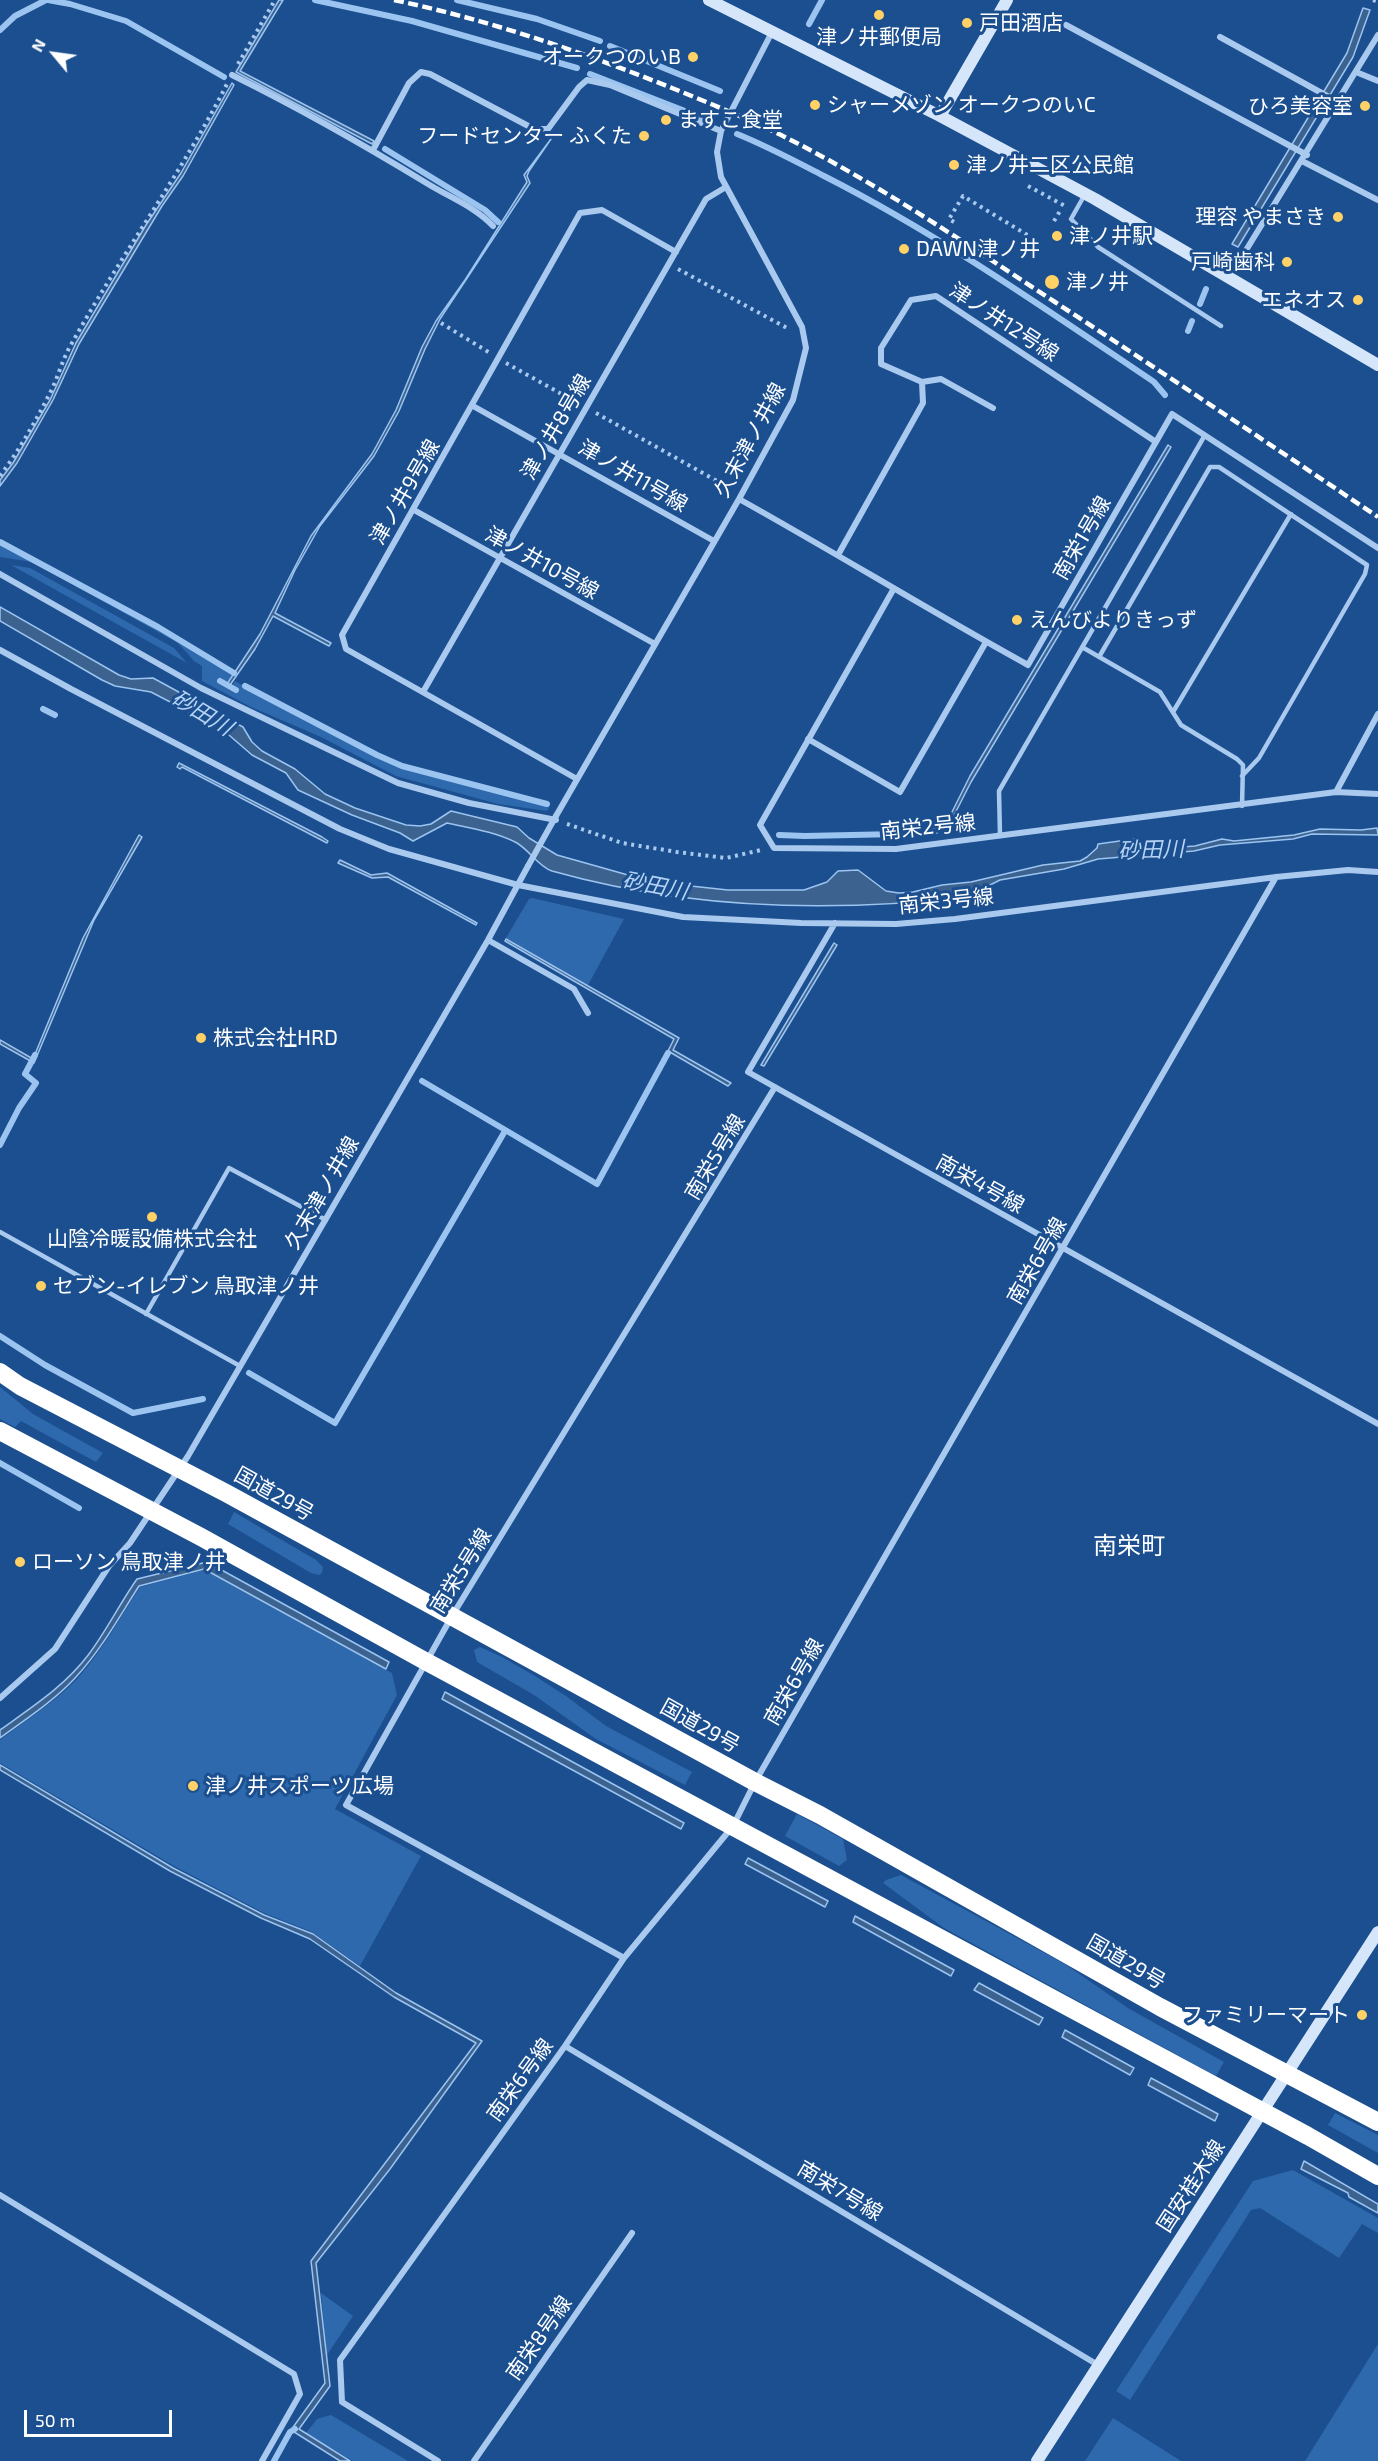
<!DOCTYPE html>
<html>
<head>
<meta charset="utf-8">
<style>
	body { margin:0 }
	#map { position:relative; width:1378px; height:2461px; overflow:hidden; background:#1b4f8f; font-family:"Exo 2",sans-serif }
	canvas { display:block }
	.north { position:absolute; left:24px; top:24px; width:60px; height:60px; -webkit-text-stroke:4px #1b4f8f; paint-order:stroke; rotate:299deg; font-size:16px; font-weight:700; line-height:24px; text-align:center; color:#fff }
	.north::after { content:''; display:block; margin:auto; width:21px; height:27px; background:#fff; clip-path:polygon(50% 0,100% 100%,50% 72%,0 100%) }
	.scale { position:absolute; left:24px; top:2410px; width:148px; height:27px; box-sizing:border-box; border:3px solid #fff; border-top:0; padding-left:8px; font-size:18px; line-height:21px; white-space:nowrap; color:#fff; -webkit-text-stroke:4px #1b4f8f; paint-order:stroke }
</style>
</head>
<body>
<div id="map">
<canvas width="1378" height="2461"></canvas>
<div class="north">N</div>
<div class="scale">50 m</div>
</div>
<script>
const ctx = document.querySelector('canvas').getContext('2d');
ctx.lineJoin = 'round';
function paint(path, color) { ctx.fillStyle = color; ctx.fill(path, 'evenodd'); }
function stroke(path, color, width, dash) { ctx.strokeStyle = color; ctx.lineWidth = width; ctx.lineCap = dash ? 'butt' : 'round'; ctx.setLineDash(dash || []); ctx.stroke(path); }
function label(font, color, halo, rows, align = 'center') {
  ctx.font = font + ' "Exo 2","Noto Sans JP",sans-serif'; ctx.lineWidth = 6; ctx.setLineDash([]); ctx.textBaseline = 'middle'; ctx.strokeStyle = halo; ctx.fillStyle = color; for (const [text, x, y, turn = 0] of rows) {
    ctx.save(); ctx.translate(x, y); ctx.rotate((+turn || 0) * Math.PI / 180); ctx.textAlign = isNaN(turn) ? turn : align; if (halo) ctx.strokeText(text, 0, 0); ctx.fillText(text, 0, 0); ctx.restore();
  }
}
paint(new Path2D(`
	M0,543L180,641L233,674L227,684L232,686L235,681L319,727L402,768L550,806L547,811L498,804L396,776L321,737L251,707L202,681V666L194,661L178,643L32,562L0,557Z
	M11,565L30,568L174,648L187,663Z
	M532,898L624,919L588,985L506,938L529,899Z
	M0,1387L33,1414L103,1453L96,1462L21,1421L15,1427L0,1419Z
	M234,1512L316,1560L323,1567L322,1573L319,1575L311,1573L228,1524Z
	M204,1570L392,1673L397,1695L335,1809L421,1856L360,1966L312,1932L264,1913L174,1866L0,1763V1740C26,1720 55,1702 77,1679C102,1651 120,1618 140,1587Z
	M480,1647L502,1657L535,1676L566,1696L606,1726L692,1772L685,1785L596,1739L534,1695L477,1662L474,1650Z
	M797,1814L843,1839L847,1860L839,1866L785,1836Z
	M901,1875L1065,1964L1128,2008L1224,2062L1216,2076L944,1928L883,1883L886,1880Z
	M1335,2113L1378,2135V2153L1328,2125Z
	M1293,2170L1378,2218V2233L1362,2224L1339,2258L1260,2208L1251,2210L1130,2400L1116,2391L1253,2181Z
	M321,2293L353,2316L327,2355Z
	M1378,2344V2461H1305Z
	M331,2415L408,2461H353L306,2433L317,2419Z
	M1113,2418L1181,2461H1085Z`), '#2e69ad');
const water = new Path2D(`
	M279,0H283L240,71L374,141L372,144L236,72Z
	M1363,8L1370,10L1353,57L1238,247L1232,244L1347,53Z
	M232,83L234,85L183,176L162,206L79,344L53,400L17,463L0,486V480L13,463L50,400L76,343L146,225L181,173Z
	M551,139L529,171L527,176L530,183L440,319L425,349L399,411L374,456L320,526L295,570L275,613L331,643L329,646L273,616L255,649L230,685L227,684L260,634L311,536L372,454L396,410L422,347L436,321L465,280L527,182L524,175Z
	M1168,445L1171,447L971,782L945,833L942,832L970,776Z
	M0,607L119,675L131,679L153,678L243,727L252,742L262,751L295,769L325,794L355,808L406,825L420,826L431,824L451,811L517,827L529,838L557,855L635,877L672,884L728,890H804L827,882L838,871L858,870L886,891L899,893L913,892L942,885L971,882L1043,865L1080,861L1087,857L1097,848L1098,844L1134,839L1143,846L1155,849L1195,846L1222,839L1234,841L1294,835L1320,829L1361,830L1377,828L1378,835L1312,834L1293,839L1220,845L1194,851L1098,859L1064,869L1000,880L984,888L976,896C835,913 690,910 552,871C539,867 529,850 517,843C496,832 470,828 447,823L413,841L400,833L352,815L298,790L286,773L252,755L222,729L151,692L115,686L102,680L0,621Z
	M179,763L322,837L328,841L327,843L182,767L180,769L177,767Z
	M139,835L142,837L94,920L34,1063L0,1044V1040L33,1059L83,938Z
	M340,860L371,875L387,873L477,923L476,925L388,877L372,878L338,863Z
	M506,939L679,1038L673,1050L731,1083L728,1086L668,1051L674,1039L505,941Z
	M834,943L837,945L764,1066L761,1065Z
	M207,1562L389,1662L386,1669L204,1569L139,1586C119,1617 101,1650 76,1677C54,1701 26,1719 0,1738V1730C32,1707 65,1686 89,1654C107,1630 120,1603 137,1579Z
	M445,1692L684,1823L681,1829L442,1699Z
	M0,1765L173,1868L264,1915L313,1934L396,1993L482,2041L390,2169L316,2263L330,2386L299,2429L350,2461H340L291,2430L325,2383L311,2261L476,2043L394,1997L310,1939L261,1918L170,1871L0,1770Z
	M748,1858L828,1901L825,1907L745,1864Z
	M855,1916L954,1970L951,1976L853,1922Z
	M979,1983L1043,2018L1039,2025L974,1990Z
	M1065,2030L1134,2068L1130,2075L1062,2037Z
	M1151,2078L1218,2114L1215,2121L1148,2085Z
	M1304,2161L1378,2204V2213L1349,2197L1348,2193L1301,2169Z`);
paint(water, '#3c6290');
stroke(water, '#9cc4f0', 1.5);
stroke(new Path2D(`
	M48,0L70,4L126,21L224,77
	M315,0L412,21L577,68
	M457,0L537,19L600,41
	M809,24L822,0
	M0,30L15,16L46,0
	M610,46L720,91
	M590,74L708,120
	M737,134C767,146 795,161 824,176C940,235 1047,310 1154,382L1165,395
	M385,149L485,210L498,222
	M1200,304L1206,289
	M1188,331L1192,321
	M0,542L158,627L234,673
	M220,681L236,690
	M245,686L377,755L402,766L547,804
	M43,709L55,715
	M922,833L936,831
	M779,835L805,836L898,834
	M422,1081L597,1184L668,1053
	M0,1145L19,1108L36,1083L25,1074L35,1055
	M0,1336L45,1365L133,1413L203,1399
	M249,1373L335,1423L505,1131
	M0,1463L79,1508
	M274,2461L290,2432L295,2429`), '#9cc4f0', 6);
stroke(new Path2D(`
	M1373,0L1378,2
	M238,64L275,0
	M1028,186L1067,207
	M1054,221L1060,211
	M954,222L949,219L963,196L1034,239L1038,238
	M678,269L787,328
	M441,323L490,353
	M506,363L576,402
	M596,413L733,490
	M0,476C20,449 37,419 52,389C59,374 63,358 72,343C121,255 181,174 227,84
	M567,824L622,843L677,852L726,858L761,850`), '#a9c9ee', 4, [3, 4.5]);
stroke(new Path2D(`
	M1084,196L1071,219L1098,247L1221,326
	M1082,647L1160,692L1181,725L1237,759L1243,765L1242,806
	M1099,657L1210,467H1219L1367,565L1365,574L1259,758L1242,776
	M1173,712L1291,514
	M1000,836L999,791L1205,435
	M0,1232L240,1366
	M146,1314L229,1168L326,1220`), '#a9c9ee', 4.5);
stroke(new Path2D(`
	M1066,25L1307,155
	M1220,37L1338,102
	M1356,72L1378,81
	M232,75C299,108 364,145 428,184C451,198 475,207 493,226
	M373,150L409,83L421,72L430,74L534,129H548L579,87L587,80L610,85L721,131
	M1302,161L1378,200
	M1229,278L1378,35
	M922,382L941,379L993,408
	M473,406L714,541
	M739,499C836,553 930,611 1028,665L1172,414L1378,548
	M414,510L655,644
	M838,555L923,403L922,382L881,364V348L911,300L936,296L1156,442
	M0,574L201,688L398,783L469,803L556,820
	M893,590L760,825L774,848L896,849L1336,792L1378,794
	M0,650L71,689L340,829L389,849L518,885L683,917L801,923L896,924L955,919L1276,877L1348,870L1378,872
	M423,692L706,199L726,187
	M808,739L900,792L986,642
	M577,779L346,649L342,635L580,213L602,210L676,252
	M1336,792L1378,714
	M556,816L739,499L793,400L806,348L802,327L721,177L717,152L721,131L772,32
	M835,923L748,1072L1378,1424
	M488,940L574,989L588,1013
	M0,1698L55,1649L109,1566L130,1543L188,1456L488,940L528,866
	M624,1958L346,1805L452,1616L775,1087
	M565,2046L1098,2365
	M0,2195L294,2374L300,2394L262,2461
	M438,2461L342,2402L340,2360L565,2046L624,1958L733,1826L755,1782L1276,877
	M474,2461L632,2233`), '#a9c9ee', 6);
stroke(new Path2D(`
	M709,0L940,116L1095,199L1378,365
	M940,116L1007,0
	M1037,2461L1378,1932`), '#d6e6fa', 12);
stroke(new Path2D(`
	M0,1372L20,1386L226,1493L755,1782L820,1815L1160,2007L1378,2122
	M0,1431L201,1537L425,1661L1308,2136L1378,2176`), '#fff', 18);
stroke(new Path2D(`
	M394,0C489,20 582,52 672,88C709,103 746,118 781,135C877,183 965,243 1055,302C1163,373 1271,445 1378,517`), '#fff', 4.5, [10, 4.5]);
stroke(new Path2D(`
	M528,866L556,816`), '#a9c9ee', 6);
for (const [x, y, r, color] of [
	[879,15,6,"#ffd166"],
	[967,23,6,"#ffd166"],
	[693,57,6,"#ffd166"],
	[815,105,6,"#ffd166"],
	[1365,106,6,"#ffd166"],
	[666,120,6,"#ffd166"],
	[644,136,6,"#ffd166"],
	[954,165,6,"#ffd166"],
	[1338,217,6,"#ffd166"],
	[1057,236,6,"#ffd166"],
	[904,249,6,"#ffd166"],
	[1287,262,6,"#ffd166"],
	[1052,282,8,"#ffd166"],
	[1358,300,6,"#ffd166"],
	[1017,620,6,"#ffd166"],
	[201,1038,6,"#ffd166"],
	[152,1217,6,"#ffd166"],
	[41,1286,6,"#ffd166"],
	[20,1562,6,"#ffd166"],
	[193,1786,6,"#ffd166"],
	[1362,2015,6,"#ffd166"]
]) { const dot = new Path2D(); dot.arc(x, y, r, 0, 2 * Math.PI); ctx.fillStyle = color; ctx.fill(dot); stroke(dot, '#1b4f8f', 2); }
label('21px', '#fff', '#1b4f8f', [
	["戸田酒店",979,23],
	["津ノ井郵便局",879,37,"center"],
	["オークつのいB",681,57,"right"],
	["シャーメゾン オークつのいC",827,105],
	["ひろ美容室",1353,106,"right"],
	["ますこ食堂",678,120],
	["フードセンター ふくた",632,136,"right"],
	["津ノ井二区公民館",966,165],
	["理容 やまさき",1326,217,"right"],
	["津ノ井駅",1069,236],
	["DAWN津ノ井",916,249],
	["戸崎歯科",1275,262,"right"],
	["津ノ井",1066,282],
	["エネオス",1346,300,"right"],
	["えんびよりきっず",1029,620],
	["株式会社HRD",213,1038],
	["山陰冷暖設備株式会社",152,1239,"center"],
	["セブン-イレブン 鳥取津ノ井",53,1286],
	["ローソン 鳥取津ノ井",32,1562],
	["津ノ井スポーツ広場",205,1786],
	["ファミリーマート",1350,2015,"right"]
], 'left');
label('21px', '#fff', '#1b4f8f', [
	["津ノ井12号線",1004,322,33],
	["津ノ井8号線",556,427,-60],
	["久末津ノ井線",750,440,-62],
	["津ノ井11号線",633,476,30],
	["津ノ井9号線",405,492,-60],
	["南栄1号線",1082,538,-60],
	["津ノ井10号線",542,563,29],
	["南栄2号線",928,827,-6],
	["南栄3号線",946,901,-6],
	["南栄5号線",715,1157,-59],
	["南栄4号線",980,1184,29],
	["久末津ノ井線",322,1193,-60],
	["南栄6号線",1037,1261,-60],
	["国道29号",274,1494,29],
	["南栄5号線",461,1571,-58],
	["南栄6号線",794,1682,-60],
	["国道29号",700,1726,29],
	["国道29号",1126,1962,30],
	["南栄6号線",520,2080,-54],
	["国安桂木線",1191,2186,-57],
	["南栄7号線",840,2191,31],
	["南栄8号線",539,2338,-55]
]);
label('italic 22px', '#b5d3f5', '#1b4f8f', [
	["砂田川",202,713,31],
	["砂田川",1151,850,-2],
	["砂田川",655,886,11]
]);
label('24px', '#fff', '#1b4f8f', [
	["南栄町",1129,1546]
]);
</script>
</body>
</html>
